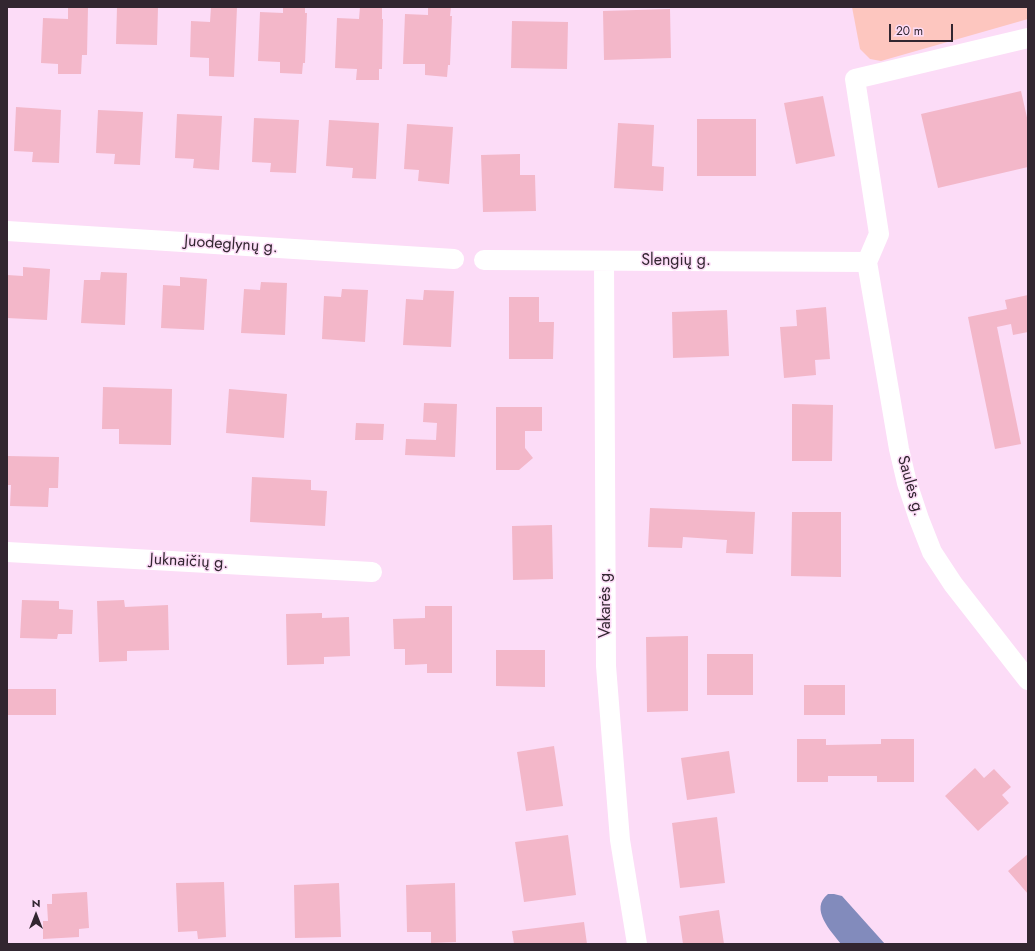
<!DOCTYPE html>
<html>
<head>
<meta charset="utf-8">
<style>
	body { margin:0 }
	#map { position:relative; width:1035px; height:951px; overflow:hidden; background:#fcdcf7; font-family:Jost,sans-serif }
	canvas { display:block }
	.frame { position:absolute; inset:0; border:8px solid #322630; pointer-events:none }
	.north { position:absolute; left:16px; top:895px; width:40px; height:40px; -webkit-text-stroke:3px #fcdcf7; paint-order:stroke; rotate:0deg; font-size:11px; font-weight:700; line-height:16px; text-align:center; color:#322630 }
	.north::after { content:''; display:block; margin:auto; width:14px; height:18px; background:#322630; clip-path:polygon(50% 0,100% 100%,50% 72%,0 100%) }
	.scale { position:absolute; left:889px; top:24px; width:64px; height:18px; box-sizing:border-box; border:2px solid #322630; border-top:0; padding-left:5px; font-size:12px; line-height:14px; white-space:nowrap; color:#322630; -webkit-text-stroke:3px #fcdcf7; paint-order:stroke }
</style>
</head>
<body>
<div id="map">
<canvas width="1035" height="951"></canvas>
<div class="frame"></div>
<div class="north">N</div>
<div class="scale">20 m</div>
</div>
<script>
const ctx = document.querySelector('canvas').getContext('2d');
ctx.lineJoin = 'round';
function paint(path, color) { ctx.fillStyle = color; ctx.fill(path, 'evenodd'); }
function stroke(path, color, width, dash) { ctx.strokeStyle = color; ctx.lineWidth = width; ctx.lineCap = dash ? 'butt' : 'round'; ctx.setLineDash(dash || []); ctx.stroke(path); }
function label(font, color, halo, rows, align = 'center') {
  ctx.font = font + ' Jost,sans-serif'; ctx.lineWidth = 3; ctx.setLineDash([]); ctx.textBaseline = 'middle'; ctx.strokeStyle = halo; ctx.fillStyle = color; for (const [text, x, y, turn = 0] of rows) {
    ctx.save(); ctx.translate(x, y); ctx.rotate((+turn || 0) * Math.PI / 180); ctx.textAlign = isNaN(turn) ? turn : align; if (halo) ctx.strokeText(text, 0, 0); ctx.fillText(text, 0, 0); ctx.restore();
  }
}
paint(new Path2D(`
	M852,7H1028V19L881,61L870,59L860,49Z`), '#fdc6bf');
paint(new Path2D(`
	M828,894H834L842,896L885,944H841C831,931 809,909 828,894Z`), '#828bbc');
paint(new Path2D(`
	M68,7H88L87,55H82L81,74H58V64L41,63L43,18L68,19Z
	M117,7H158L157,45L116,44Z
	M211,7H237L234,77L209,76V58L190,57L191,21L210,22Z
	M283,7H305V13H307L305,63H303L302,74L280,73V62L258,61L260,12L283,13Z
	M360,7L382,8V19H383L382,69H379V80H356L357,69L335,68L337,18L359,19Z
	M428,7H451L450,16H452L450,65H448L447,77L425,75V64H403L405,14L428,15Z
	M670,9L671,58L604,60L603,11Z
	M512,21L568,22L567,69L511,68Z
	M1021,91L1028,122V167L938,188L921,114Z
	M823,96L835,156L796,164L784,103Z
	M16,107L61,110L59,163L32,162L33,152L14,151Z
	M98,110L143,112L140,165L114,164L115,154L96,153Z
	M177,114L222,116L219,170L193,168L194,159L175,158Z
	M254,118L299,120L296,173L270,172L271,163L252,162Z
	M697,119H756V176H697Z
	M329,120L379,123L376,179L352,178L353,168L326,166Z
	M618,123L654,125L652,166L664,167L663,191L614,188Z
	M407,124L453,127L449,184L418,181L419,170L404,169Z
	M520,154V175H535L536,211L483,212L481,155Z
	M23,267L50,269L47,320L7,318V275L23,276Z
	M101,272L127,273L125,325L81,323L84,280H100Z
	M180,277L207,279L204,330L161,328L163,285L180,286Z
	M261,282L287,283L285,335L241,333L244,289L260,290Z
	M342,289L368,290L365,342L322,339L324,296L341,297Z
	M424,290L454,291L451,347L403,345L406,299L423,300Z
	M1028,295V332L1013,335L1011,324L997,327L1021,444L995,449L968,317L1007,309L1005,300Z
	M509,297H539V322H554L553,359H509Z
	M826,307L830,359L815,360L816,375L784,378L780,327L797,326L796,310Z
	M727,310L729,356L673,358L672,312Z
	M103,387L172,389L171,445L119,444V429H102Z
	M229,389L287,394L284,438L226,433Z
	M424,403L457,404L455,457L405,455L406,439L436,440L437,423L423,422Z
	M792,404L833,405L832,461H792Z
	M496,407H542V431H525V448L533,458L519,470H496Z
	M356,423L384,424L383,440H355Z
	M7,456L59,457L58,488H49L48,507L10,506L11,485H7Z
	M252,477L311,480V490L327,491L325,526L250,522Z
	M650,508L755,512L753,554L726,553L727,540L683,537L682,548L648,547Z
	M792,512H841V577L791,576Z
	M552,525L553,579L513,580L512,526Z
	M22,600L59,601V609L73,610L72,634H58L57,639L20,638Z
	M124,600L125,607L168,605L169,650L127,651V661L99,662L97,601Z
	M425,606H452V673H427V664L405,665V649H394L393,619L425,618Z
	M322,613V618L349,617L350,656L324,657V664L287,665L286,614Z
	M688,636V711L647,712L646,637Z
	M496,650H545V687L496,686Z
	M707,654H753V695H707Z
	M804,685H845V715H804Z
	M7,689H56V715H7Z
	M797,739H826V745L881,744V739H914V782H877V776H828V782H797Z
	M554,746L563,806L526,811L517,752Z
	M729,751L735,793L687,800L681,758Z
	M975,768L984,778L994,769L1011,787L1002,795L1009,803L978,831L945,796Z
	M717,817L725,883L680,888L672,823Z
	M568,835L576,895L524,902L515,842Z
	M1028,854V894L1008,871Z
	M224,882L226,937L198,939L197,931L178,932L176,883Z
	M339,883L341,937L295,938L294,885Z
	M455,883L456,942L431,943V932H407L406,885Z
	M87,892L89,928L79,929V937L43,939V921H48L47,904H52V894Z
	M719,910L724,944H683L679,916Z
	M584,922L587,944H514L512,931Z`), '#f3b7c9');
stroke(new Path2D(`
	M7,231L454,259
	M484,260L867,262
	M604,261L606,666L620,840L637,944
	M867,262L899,449L907,483L919,519L932,552L953,584L1028,680
	M867,262L879,234L855,79L1028,38
	M7,552L372,572`), '#fff', 20);
label('16px', '#322630', '#fcdcf7', [
	["Juodeglynų g.",231,245,4],
	["Slengių g.",676,261],
	["Saulės g.",910,486,74],
	["Juknaičių g.",189,562,3],
	["Vakarės g.",606,603,-90]
]);
</script>
</body>
</html>
